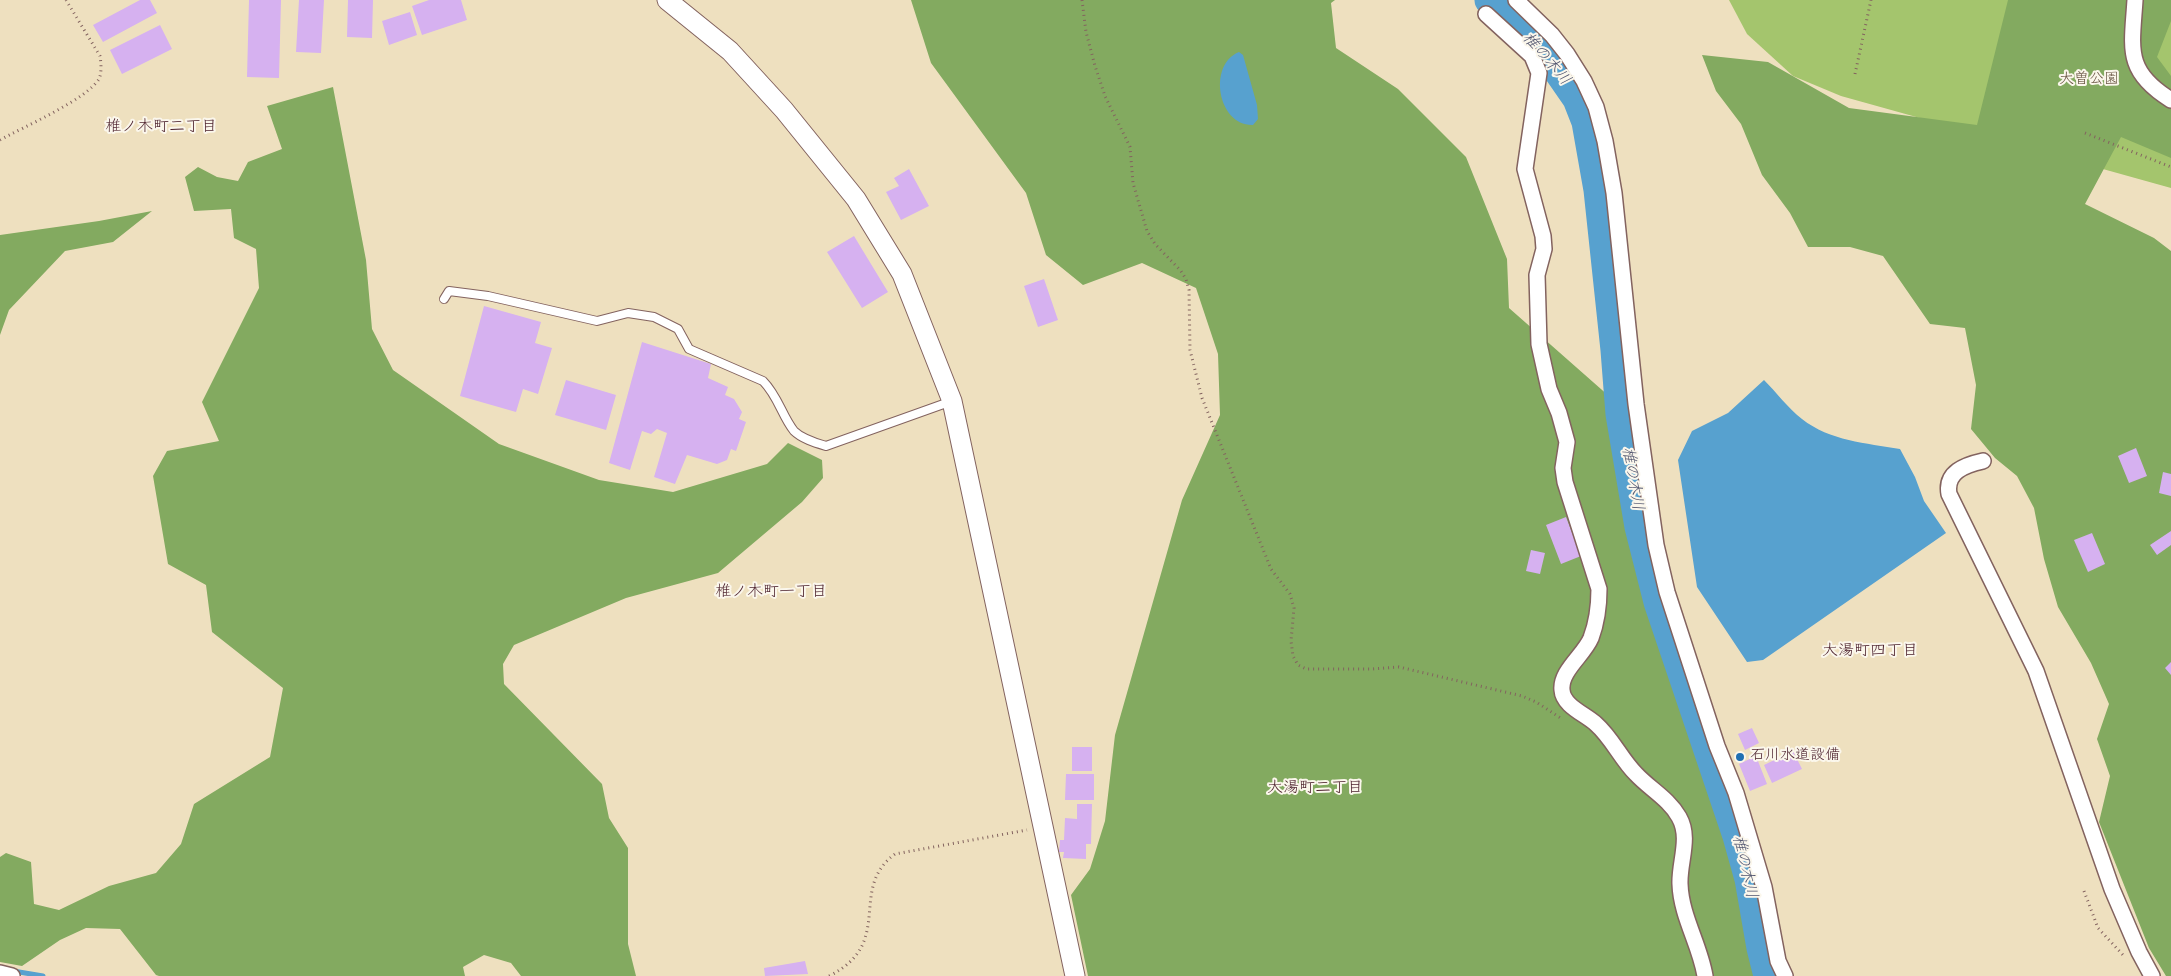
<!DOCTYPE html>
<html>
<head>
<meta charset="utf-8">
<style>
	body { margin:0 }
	canvas { display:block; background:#eee0bf }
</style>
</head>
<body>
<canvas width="2171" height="976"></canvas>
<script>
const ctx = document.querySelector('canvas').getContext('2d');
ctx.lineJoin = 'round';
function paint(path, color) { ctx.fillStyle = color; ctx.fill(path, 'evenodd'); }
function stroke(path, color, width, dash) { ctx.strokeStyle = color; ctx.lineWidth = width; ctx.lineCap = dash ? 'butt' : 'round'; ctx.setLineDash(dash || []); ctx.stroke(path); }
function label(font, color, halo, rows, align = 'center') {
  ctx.font = font + ' "Gochi Hand","Klee One",sans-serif'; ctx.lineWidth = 4; ctx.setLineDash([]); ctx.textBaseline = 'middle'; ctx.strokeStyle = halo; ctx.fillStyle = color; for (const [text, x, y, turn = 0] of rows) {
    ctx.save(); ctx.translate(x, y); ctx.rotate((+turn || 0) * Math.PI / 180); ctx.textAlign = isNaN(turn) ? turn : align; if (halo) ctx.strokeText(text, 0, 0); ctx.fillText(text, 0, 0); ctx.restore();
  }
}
paint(new Path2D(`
	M1729,0H2171V188L1841,96L1793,76L1747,34Z`), '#a4c56d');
paint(new Path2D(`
	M911,0H1335L1331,3L1336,48L1398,89L1466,157L1507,259L1509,308L1610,397L1655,618L1696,747L1725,823L1746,910L1766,976H1088L1071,895L1090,869L1105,821L1115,735L1182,500L1220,415L1218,354L1196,288L1142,263L1083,285L1046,255L1026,193L931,63Z
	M2008,0H2171V21L2157,57L2171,76V158L2121,137L2085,204L2154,238L2171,251V976H2166L2149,948L2099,822L2110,776L2097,739L2109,704L2091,663L2058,607L2044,559L2034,508L2017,476L1995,458L1971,429L1976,385L1965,328L1930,324L1883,256L1850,247H1808L1790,213L1762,175L1741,124L1716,91L1702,55L1768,62L1849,108L1977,125Z
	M333,87L366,260L372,329L393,370L499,444L599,480L673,492L767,464L788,443L822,460L823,478L802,502L718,573L626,598L514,645L503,664L504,684L602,784L609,818L628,848V944L636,976H521L511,963L484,955L463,967L465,976H159L156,975L120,929L86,928L60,940L22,966L0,962V857L6,853L31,862L34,904L59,910L109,886L156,873L181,844L194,804L270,757L283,688L212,632L206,585L168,564L153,476L167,451L219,441L202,402L259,288L256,249L234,238L231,209L194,211L185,177L198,167L217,177L238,181L248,162L282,149L267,106Z
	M152,211L113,242L65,251L9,310L0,335V235L99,221Z`), '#83aa60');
paint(new Path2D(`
	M1239,52L1243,55L1257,105L1258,119L1253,125C1218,126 1207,65 1239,52Z
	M1764,380C1776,392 1788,408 1802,419C1830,441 1866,443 1900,449L1915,477L1924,501L1946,533L1763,660L1747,662L1697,587L1678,460L1692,431L1728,413Z`), '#57a1cf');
stroke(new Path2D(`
	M13,971L43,976`), '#57a1cf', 5);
stroke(new Path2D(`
	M1489,0L1525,33L1550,60L1577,99L1586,122L1598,190L1615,350L1620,414L1639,527L1658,602L1737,836L1749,879L1761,948L1768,976`), '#57a1cf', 29);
paint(new Path2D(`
	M140,0H150L157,13L103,42L93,25Z
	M249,0H281L279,78L247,77Z
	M299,0H324L321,53L296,52Z
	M348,0H373L372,38L347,37Z
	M429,0H461L467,20L422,35L412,6Z
	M410,12L417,35L389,45L382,21Z
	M160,25L172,49L122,74L110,50Z
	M909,169L929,206L901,220L886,192L899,186L894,178Z
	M854,236L888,292L862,308L827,252Z
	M1044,279L1058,320L1038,327L1024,286Z
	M484,306L541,322L535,343L552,348L538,394L523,389L516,412L460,396Z
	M642,342L711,364L708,378L728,387L725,395L734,399L742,412L739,419L746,422L736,451L731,449L727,460L717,464L687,455L675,484L654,477L667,433L657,429L651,434L642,431L630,470L609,463Z
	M566,380L616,395L606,430L555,415Z
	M2136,448L2147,476L2129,483L2118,456Z
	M2163,472L2171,474V496L2159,493Z
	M1566,517L1581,556L1561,564L1546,525Z
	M2171,531V545L2157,555L2150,545Z
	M2092,533L2105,564L2088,572L2074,540Z
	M1531,550L1545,553L1540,574L1526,571Z
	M2171,662V675L2165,668Z
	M1752,728L1759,743L1745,750L1738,734Z
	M1072,747H1092V771H1072Z
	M1793,751L1802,769L1772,783L1764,765Z
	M1756,756L1767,784L1750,791L1739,764Z
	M1066,774H1094V800H1065Z
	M1077,804H1092L1091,844H1086V859L1063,858L1064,852H1059L1060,840H1064L1065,818L1077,819Z
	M805,961L808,974L765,976L764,968Z`), '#d6b1f0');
const service = new Path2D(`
	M444,299L449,291L488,296L597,321L628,313L654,317L678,329L689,349L763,381C778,396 782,416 794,431C802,439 816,443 826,446L952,401`);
const minor = new Path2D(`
	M1516,0L1552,35L1567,54L1584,81L1596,107L1605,141L1614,193L1636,404L1656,545L1667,592L1717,746L1736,793L1764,887L1778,961L1785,976
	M2135,0C2132,48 2124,71 2171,100
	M1486,14L1532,56L1539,73L1525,169L1543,236L1544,249L1537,275L1539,344L1549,389L1559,413L1567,442L1563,468L1565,482L1599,589C1599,606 1597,622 1591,638C1584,655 1560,671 1562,690C1563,706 1585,714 1596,724C1612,738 1621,759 1636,774C1650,789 1669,799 1679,817C1691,838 1679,862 1680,884C1681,916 1700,945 1705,976
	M1983,461C1965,465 1945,472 1949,494L2036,671L2112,889L2139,952L2152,976
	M0,973L12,976`);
const tertiary = new Path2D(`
	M667,0L730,51L784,110L856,199L902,274L952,401L1075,976`);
stroke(service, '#83635f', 10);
stroke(minor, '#83635f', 18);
stroke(tertiary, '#83635f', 21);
stroke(new Path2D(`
	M1082,0L1086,32L1095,66L1105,96L1130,147L1133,183L1147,231L1155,244L1181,271L1186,279L1189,290L1190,350L1202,398L1271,569L1290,594L1294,608L1291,641L1293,656L1298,665L1306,669H1372L1399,667L1522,696L1536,702L1562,719
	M1855,74L1871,0
	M2085,133L2171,167
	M0,140C23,127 86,100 99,79C102,72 101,63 100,56L66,0
	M2084,891L2098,928L2123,955
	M829,976C896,943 847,889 895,854L1027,830`), '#83635f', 3, [1, 4]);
stroke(service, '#fff', 8);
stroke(minor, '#fff', 15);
stroke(tertiary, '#fff', 19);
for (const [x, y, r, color] of [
	[1740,757,5,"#1f6fb2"]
]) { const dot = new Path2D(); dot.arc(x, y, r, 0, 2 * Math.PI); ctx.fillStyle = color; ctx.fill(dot); stroke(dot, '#fbf7ec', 2); }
label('15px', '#65513f', '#fbf7ec', [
	["大曽公園",2089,81]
]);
label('15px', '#4a1f2b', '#fbf7ec', [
	["石川水道設備",1750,757]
], 'left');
label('italic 16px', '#4f536d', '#fbf7ec', [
	["椎の木川",1545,60,49],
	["椎の木川",1631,479,80],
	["椎の木川",1743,867,77]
]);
label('16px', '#4a1f2b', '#fbf7ec', [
	["椎ノ木町二丁目",161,129],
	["椎ノ木町一丁目",771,594],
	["大湯町四丁目",1870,653],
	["大湯町二丁目",1315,790]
]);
</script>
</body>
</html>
